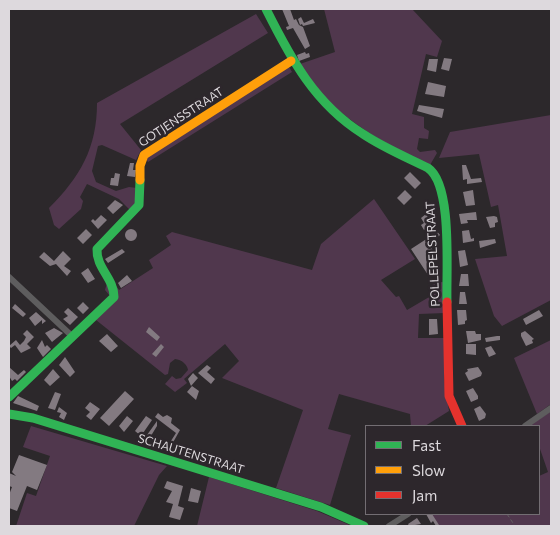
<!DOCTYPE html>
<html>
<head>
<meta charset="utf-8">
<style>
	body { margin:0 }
	#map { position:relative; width:560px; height:535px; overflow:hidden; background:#2c282b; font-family:Commissioner,sans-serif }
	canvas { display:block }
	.frame { position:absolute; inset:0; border:10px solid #ddd9dd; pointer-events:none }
	.legend { position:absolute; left:365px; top:425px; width:175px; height:90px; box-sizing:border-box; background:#2d272c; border:1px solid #736e73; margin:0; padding:6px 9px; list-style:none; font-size:15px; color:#ddd9dd }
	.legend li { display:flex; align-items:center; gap:10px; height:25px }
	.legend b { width:25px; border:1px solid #736e73 }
</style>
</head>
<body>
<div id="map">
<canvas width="560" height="535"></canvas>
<div class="frame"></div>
<ul class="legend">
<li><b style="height:6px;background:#30b455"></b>Fast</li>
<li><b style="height:6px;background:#ff9f0a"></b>Slow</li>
<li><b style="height:6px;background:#e5322d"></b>Jam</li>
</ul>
</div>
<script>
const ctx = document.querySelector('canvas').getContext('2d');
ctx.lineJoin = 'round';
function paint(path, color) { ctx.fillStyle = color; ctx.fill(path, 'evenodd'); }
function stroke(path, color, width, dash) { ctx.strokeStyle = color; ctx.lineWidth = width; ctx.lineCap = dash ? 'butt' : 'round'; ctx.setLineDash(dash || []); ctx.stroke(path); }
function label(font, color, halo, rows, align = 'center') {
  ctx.font = font + ' Commissioner,sans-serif'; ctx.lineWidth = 5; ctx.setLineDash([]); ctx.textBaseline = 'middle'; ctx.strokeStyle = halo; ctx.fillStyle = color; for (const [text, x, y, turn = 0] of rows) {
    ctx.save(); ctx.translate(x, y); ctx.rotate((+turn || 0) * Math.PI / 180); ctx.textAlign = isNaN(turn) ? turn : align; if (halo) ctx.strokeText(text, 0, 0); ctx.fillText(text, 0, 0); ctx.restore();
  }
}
paint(new Path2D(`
	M324,9H412L442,41L437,57L426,54L412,114L424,117V128L429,131L428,139L419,138L417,149L420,152L435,150L437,153L430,165C378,142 330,112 297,65L335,52Z
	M256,14L268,33L120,124L141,150L136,160L102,145L98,146L92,171L96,182L116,191L129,187L137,188V202L130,210L119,199L87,184L80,197L83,201L81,209L59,229L54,225L49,208C80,177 97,148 97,103Z
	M288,65L292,72L148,162L145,157Z
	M551,115V300L502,326L494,316L475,259L507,256L498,205L491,207L479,154L439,158L450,132Z
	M374,199L415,259L381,280L396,297L399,296L407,310L436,293L432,285L445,281V313L419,314L418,338H445L444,379L449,411L425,426H411L410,414L339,394L328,429L351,435L330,505L276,488L303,410L222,378L239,361L225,344L184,379L187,383L175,392L165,384L172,376L176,379L181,378L188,370C187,364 182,360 175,359L170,363L168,374L165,375L96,320L110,296L105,290L107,283L113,281L119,290L153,268L149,260L171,245L166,236L172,232L312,270L321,244Z
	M551,340V404L537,414L514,358Z
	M551,411V526H439L431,514H539V476L548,472L539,446V426L531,425Z
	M31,426L167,466L159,475L134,526H16L27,493L36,496L50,456L23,447Z
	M209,477L317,511L352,526H197Z`), '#50374d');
paint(new Path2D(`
	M282,9H290L294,20L296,19L299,25L303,27L310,46L305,49L293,28L287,30L286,27L289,26Z
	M301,17L304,23L313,19L315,23L303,26L302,24L300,25L298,19Z
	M305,52L306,54L309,53L310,57L299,61L297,55Z
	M444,58L452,59L449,71L441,69Z
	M429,59H438L436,72L427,70Z
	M428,82L446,86L444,97L425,94Z
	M419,105L444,109L442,118L417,111Z
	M130,163H134L133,170H136L135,177L127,176Z
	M462,165H466L471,179L481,178L482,182L467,184V179L463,180Z
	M410,172L421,183L415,189L404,178Z
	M115,173L120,174L118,186L110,185L111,178H114Z
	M405,190L412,197L404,205L397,198Z
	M473,190L475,205L466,206L463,192Z
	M115,200L123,205L113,214L107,208Z
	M476,212L477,220H467L468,223L461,224L459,214Z
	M426,214L430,221L433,220L435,223L424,230L421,225L424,223L421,218Z
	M101,215L107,220L98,229L91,221L93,219L95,221Z
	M494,216L497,217L498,222L495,223V227L490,228L486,217Z
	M86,229L92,235L83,244L77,238Z
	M435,229L440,235L429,244L434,252L428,256L437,270L428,275L411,249L428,238L426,236Z
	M125 235a6 6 0 1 1 12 0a6 6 0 1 1-12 0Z
	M469,230L471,239L474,238V241L463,243L462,231Z
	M495,239L496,243L480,248L479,241Z
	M122,249L125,252L108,263L105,259Z
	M465,250L468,265L460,267L458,251Z
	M63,251L71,259L64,266L71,271L67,276L56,264L50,266L39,257L44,252L54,261Z
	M88,268L95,279L88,283L81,273Z
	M461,274H468L469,286H459Z
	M127,275L132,281L121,288L118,283Z
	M460,292H465L467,304H459Z
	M83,302L89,308L83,314L77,308Z
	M15,304L26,314L23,317L12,308Z
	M68,308L78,317L70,325L63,319L68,316L64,312Z
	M457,310H466L467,320L465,321V324L458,325Z
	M539,310L543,316L526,325L523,319Z
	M36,312L46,321L42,324V320L35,326L29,318Z
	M429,319H437L438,334L429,335Z
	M149,327L160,337L157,341L146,332Z
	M54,328L63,333L52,342L45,333Z
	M27,330L34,337L27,344L31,348L21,353L15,345L11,348L9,346L16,340L20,345L24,341L26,337L23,334Z
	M466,331H475L476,334H481V340L468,343Z
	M525,331L534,339L532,340L533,343L526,346L521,336V333Z
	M107,334L118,346L111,352L99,341Z
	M497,336H500V340L486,342L485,338Z
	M42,340L45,347L47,345L51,349L43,357L37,348Z
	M161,344L164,347L156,357L152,354Z
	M466,344H476V355L466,354Z
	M491,346L496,354L489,357L485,348Z
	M65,357L75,372L70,377L59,365Z
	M207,365L211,368L207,372L215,379L211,384L198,373Z
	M9,367L18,375L24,370L26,372L17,381L15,379L12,381L9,376Z
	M478,367L482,373L481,376L469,381L465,373L468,371L467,369Z
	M53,369L60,377L50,386L44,380Z
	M193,373L198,378L191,386L188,379Z
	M192,386L199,391L196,400L187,392Z
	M473,388L478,396V399L471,402L466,391Z
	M125,391L134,399L109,426L100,418Z
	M55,392L61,394L55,410L48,408Z
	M18,396L39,406L37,411L13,403Z
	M90,402L100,409L91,420L86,416L90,412L85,408Z
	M480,406L486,414L485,418L479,421L474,409Z
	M59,407L67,413L64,420L59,417L61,413L57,412Z
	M158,413L163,417L167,415L172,418L171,423L180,430L171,446L169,444L176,433L155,417Z
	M127,416L133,421L124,432L119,426Z
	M146,416L152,420L141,436L135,431Z
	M157,421V426L146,444L142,442Z
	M19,455L47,465L37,490L27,486L17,511L9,508V495L12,487L9,486V473L16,476L12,472Z
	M167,481L183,486L178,506L184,508L180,520L169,517L173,504L166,502L172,491L164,488Z
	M191,488L201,491L198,503L188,501Z
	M426,514H432L439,525L436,526L433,521L431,523Z
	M417,518L421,524L409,526L408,524Z`), '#837a81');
stroke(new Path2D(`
	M507,514L515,526`), '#615e60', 1, [4, 2.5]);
stroke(new Path2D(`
	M9,277L73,337
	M525,426L551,408
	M389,526L408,514`), '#5e5d5e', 6);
stroke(new Path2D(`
	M266,9C291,59 315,104 363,134C384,148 406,157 428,168C453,185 446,272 447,302
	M9,397L114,297C114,278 96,268 97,249L139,205L140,180
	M9,414L33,418L321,507L364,526`), '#30b455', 9);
stroke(new Path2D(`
	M140,180V166L144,155L291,61`), '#ff9f0a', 9);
stroke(new Path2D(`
	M447,302L449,396L462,426`), '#e5322d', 9);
label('12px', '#ddd9dd', '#2d272c', [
	["GOTJENSSTRAAT",181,117,-33],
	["POLLEPELSTRAAT",433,254,-93],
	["SCHAUTENSTRAAT",191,454,17]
]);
</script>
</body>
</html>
